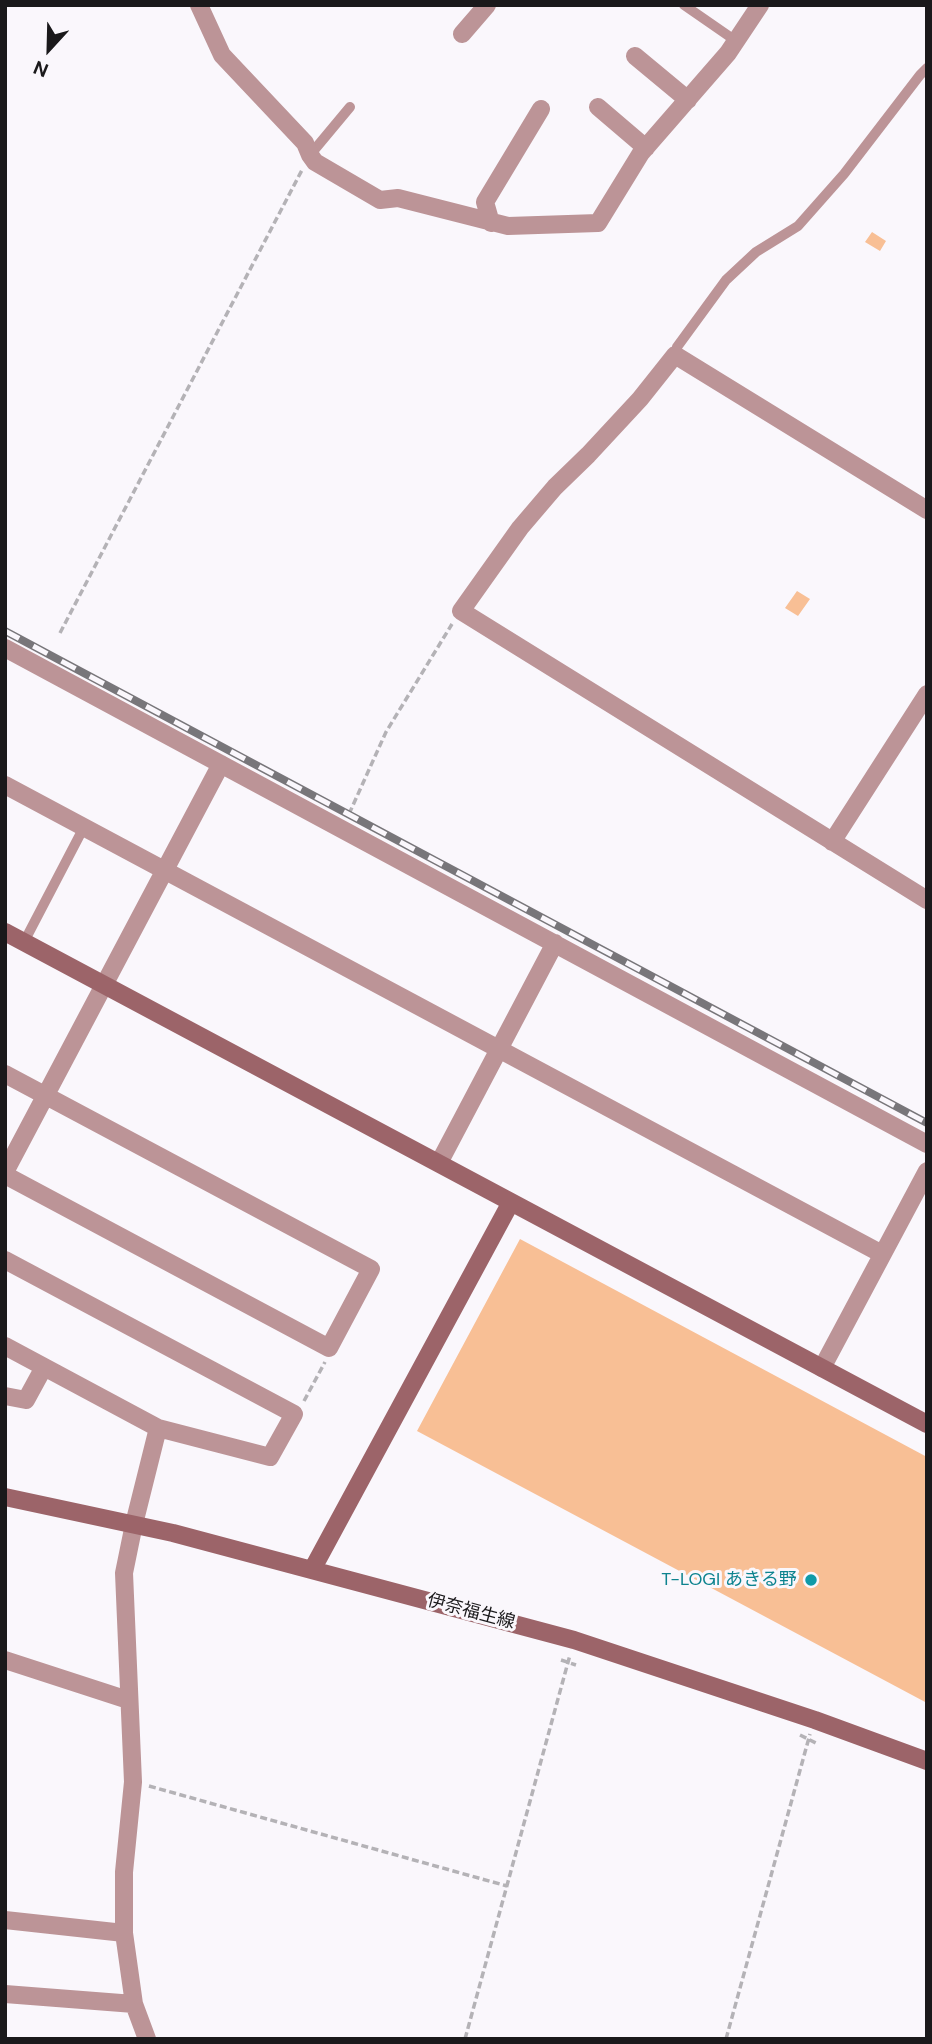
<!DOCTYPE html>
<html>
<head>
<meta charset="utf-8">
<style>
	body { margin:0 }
	#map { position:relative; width:932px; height:2044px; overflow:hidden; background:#faf7fc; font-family:"DM Sans",sans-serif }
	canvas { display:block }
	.frame { position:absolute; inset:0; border:7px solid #1a191b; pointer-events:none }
	.north { position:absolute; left:14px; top:14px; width:70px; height:70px; -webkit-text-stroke:5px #faf7fc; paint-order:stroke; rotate:202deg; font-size:19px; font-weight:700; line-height:28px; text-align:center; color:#1a191b }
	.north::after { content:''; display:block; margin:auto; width:24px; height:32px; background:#1a191b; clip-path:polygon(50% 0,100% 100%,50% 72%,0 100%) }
</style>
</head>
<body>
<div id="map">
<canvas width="932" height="2044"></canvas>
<div class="frame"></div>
<div class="north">N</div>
</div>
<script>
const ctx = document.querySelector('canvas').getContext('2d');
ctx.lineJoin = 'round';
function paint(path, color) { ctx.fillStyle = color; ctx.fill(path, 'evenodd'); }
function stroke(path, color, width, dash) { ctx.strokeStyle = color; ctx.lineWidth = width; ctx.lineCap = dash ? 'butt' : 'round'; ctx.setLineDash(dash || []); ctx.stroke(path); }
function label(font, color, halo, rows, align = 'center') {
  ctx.font = font + ' "DM Sans","Noto Sans JP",sans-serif'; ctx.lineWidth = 6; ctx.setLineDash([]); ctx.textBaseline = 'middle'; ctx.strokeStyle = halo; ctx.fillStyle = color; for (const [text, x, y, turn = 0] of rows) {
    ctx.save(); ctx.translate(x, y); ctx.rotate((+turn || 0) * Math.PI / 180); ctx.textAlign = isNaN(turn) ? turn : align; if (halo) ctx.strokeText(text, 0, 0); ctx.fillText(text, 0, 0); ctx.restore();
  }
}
paint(new Path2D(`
	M872,232L886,241L880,251L865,242Z
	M797,591L810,599L798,616L785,608Z
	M520,1239L927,1457V1703L417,1431Z`), '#f8bf95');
stroke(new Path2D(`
	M60,633L302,170
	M349,814L386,732L452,624
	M304,1401L325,1362
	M561,1660L576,1665
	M800,1735L816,1743
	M149,1786L507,1886
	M465,2039L570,1655
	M726,2039L810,1734`), '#b4b2b6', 3.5, [7, 3.5]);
stroke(new Path2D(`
	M684,5L736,41
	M310,155L350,107
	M675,355L677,347L726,280L756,252L798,226L844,174L920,75L927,68
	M24,942L84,827`), '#bc9497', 10);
stroke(new Path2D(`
	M199,5L222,55L305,143L310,155L315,162L380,200L398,198L508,226L598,223L641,153L728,53L760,5
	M462,34L487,5
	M635,56L688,100
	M598,107L646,148
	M491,223L485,202L541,109
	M927,510L675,355L640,399L588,455L555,487L520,528L461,611L927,900
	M5,648L927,1144
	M5,785L882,1254
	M832,842L927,694
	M5,1074L371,1269L329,1348L5,1175
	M439,1163L555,943
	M5,1172L221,764
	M5,1260L294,1414L270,1457L158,1428L5,1346
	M822,1368L927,1171
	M5,1396L26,1400L44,1367
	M5,1660L128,1700
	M5,1920L124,1933
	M5,1994L134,2004
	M147,2039L134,2004L124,1933V1872L133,1782L124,1573L134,1524L158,1428`), '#bc9497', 18);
stroke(new Path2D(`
	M5,932L927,1424
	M5,1497L173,1533L574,1640L815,1720L927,1761
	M312,1570L511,1202`), '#9c6469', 18);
const rail = new Path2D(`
	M5,631L927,1123`);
stroke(rail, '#78767a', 8);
stroke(rail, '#faf7fc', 5, [16]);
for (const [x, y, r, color] of [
	[811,1580,7,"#0f9aa8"]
]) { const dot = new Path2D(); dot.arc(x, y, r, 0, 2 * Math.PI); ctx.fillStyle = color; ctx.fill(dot); stroke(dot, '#faf7fc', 2.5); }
label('18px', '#0d838f', '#faf7fc', [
	["T-LOGI あきる野",797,1580]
], 'right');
label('18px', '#1a191b', '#faf7fc', [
	["伊奈福生線",471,1612,15]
]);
</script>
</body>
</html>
